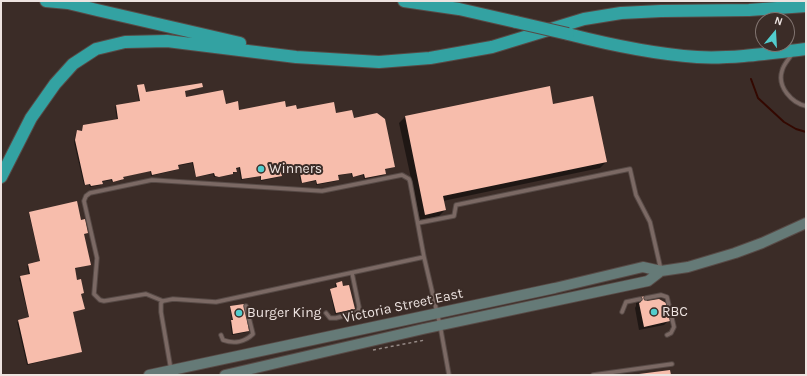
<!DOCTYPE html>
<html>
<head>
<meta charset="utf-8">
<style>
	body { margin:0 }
	#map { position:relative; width:807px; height:376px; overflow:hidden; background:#3b2c27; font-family:Karla,sans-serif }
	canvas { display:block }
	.frame { position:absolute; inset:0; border:2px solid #ede3e0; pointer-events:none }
	.north { position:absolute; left:755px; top:12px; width:40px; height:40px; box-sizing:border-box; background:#3b2c27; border:1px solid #827571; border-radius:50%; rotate:18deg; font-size:11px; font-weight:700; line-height:16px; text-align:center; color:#ede3e0 }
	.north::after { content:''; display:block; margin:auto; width:14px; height:18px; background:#52cdcd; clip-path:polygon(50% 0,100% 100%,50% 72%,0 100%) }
</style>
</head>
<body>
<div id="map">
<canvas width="807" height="376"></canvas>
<div class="frame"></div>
<div class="north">N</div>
</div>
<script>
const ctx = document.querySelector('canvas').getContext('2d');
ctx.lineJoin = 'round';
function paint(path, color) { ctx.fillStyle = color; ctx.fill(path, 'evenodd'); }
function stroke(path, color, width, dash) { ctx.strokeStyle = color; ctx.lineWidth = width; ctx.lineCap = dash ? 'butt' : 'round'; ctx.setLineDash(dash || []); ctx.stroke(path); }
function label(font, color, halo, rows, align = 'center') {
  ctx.font = font + ' Karla,sans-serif'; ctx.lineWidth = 4; ctx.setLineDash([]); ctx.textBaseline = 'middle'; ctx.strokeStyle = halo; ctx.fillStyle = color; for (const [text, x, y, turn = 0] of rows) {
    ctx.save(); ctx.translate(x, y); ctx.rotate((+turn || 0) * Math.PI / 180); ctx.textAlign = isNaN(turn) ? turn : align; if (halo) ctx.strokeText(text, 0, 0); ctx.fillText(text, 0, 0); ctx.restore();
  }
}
paint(new Path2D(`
	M138,86L145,93L202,87L184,91L185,98L225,105L238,111L285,108L296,110L335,114L353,119L393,167L384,170L385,174L384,175L364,179L363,175L352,177L351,173L337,176L338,180L337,181L316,185V181L301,183L298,169L280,172L281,176L279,177L261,181L260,176L241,180L239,168L236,169V171L231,175L217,177H214L213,174L196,177L192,163L177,166L178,169L176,170L151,176L150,171L122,177V180L112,182L111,180L101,182V185L90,187L89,184L84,185L74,142L76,133L77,131L82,132L84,126L117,120L115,107L116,106L139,102L137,87Z
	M549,87L553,105L606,162L600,168L443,201L445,210L439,216L420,220L399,123L405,117Z
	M30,213L80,221L87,233L83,234L90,264L74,269L77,281L83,293L80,294L83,309L72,312L81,352L27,365L17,322L29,318L19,278L29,275L27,266L29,265L40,262L29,214Z
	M336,283L342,287L354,308L353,310L335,314L330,291L336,289L335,285Z
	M640,298L646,302L668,321L664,325L639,330L635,308L636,306V303Z
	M231,307L248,331L247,332L232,335L230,322L232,321L230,308Z`), '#0007');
stroke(new Path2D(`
	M751,79L758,98L784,122L796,129L806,132`), '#330800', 2);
paint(new Path2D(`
	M202,83L203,87L185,91L186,97L223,90L226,104L238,101L239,110L285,101L286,107L296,105L297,109L334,102L336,113L352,110L354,118L377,113L385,119L395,167L385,169L386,174L365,178L364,174L353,177L352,173L338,175L339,180L317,184L316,180L302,183L299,168L281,171L282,176L261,180V176L242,179L240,167L236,168L237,172H233V174L219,177L215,176L214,173L196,177L193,162L178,165L179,169L152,175L151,171L123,177L124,179L113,182L112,179L102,181L103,184L91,186L90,184L85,185L75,140L77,130L82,131L83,125L118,119L116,105L140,101L137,85L144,84L146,92Z
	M550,86L553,104L593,96L607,162L443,196L446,210L425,215L405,116Z
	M77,201L81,220L85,219L88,233L84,234L91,265L75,268L77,280L81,279L84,293L81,294L85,309L73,312L82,352L28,364L18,320L29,317L20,276L30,274L28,264L40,261L29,212Z
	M342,281L343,286L349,285L355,309L336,313L330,289L337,287L336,283Z
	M646,296L647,301L659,299L666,303L670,321L644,327L639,303L641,302L640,297Z
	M244,304L249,331L233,334L231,320H233L230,306Z
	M670,370L671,375H639V374Z`), '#f7bdac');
const service = new Path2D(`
	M792,54C789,59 783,65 782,71C777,87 792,103 806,106
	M418,223L454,216L456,205L630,169L636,195L650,222L661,270
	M646,298L661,295L667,297L674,327L671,333L667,335
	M163,301L173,299L216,302L424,257L440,325L449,375
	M622,312L626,302L640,299
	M326,313L330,318H336L358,312L359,307L352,273
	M221,335L223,340C234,344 245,342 253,334L246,306
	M171,370L161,312V303L163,301L146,294L104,301L100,300L94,294L97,258L84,201L86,196L90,193L152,180L322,191L402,175L409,179L410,182L424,257
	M593,375L672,364`);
const secondary = new Path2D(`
	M149,375L555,288L643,267L661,271L688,267L735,253L762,243L806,223
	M225,375L423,329L648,281L661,271`);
const motorway = new Path2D(`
	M46,1L68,3L97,10L240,43
	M404,1L459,9L516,22
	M568,34C611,45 653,54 697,57C731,59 772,53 806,49
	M1,177L31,118L55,84L73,64L96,49L125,42L167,41L296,57L379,62L430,58L492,47L584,19L621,13L661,11L749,10L806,6`);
stroke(service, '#574a46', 5.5);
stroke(secondary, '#574a46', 12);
stroke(motorway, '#574a46', 14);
stroke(new Path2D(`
	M373,350L425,340`), '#958985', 1.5, [3, 3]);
stroke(service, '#7b6964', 3.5);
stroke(secondary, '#657a77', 10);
stroke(motorway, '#33a2a2', 12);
const motorwayBridge = new Path2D(`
	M516,22L568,34`);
stroke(motorwayBridge, '#574a46', 14, []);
stroke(motorwayBridge, '#33a2a2', 12);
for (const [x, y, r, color] of [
	[261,169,4,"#52cdcd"],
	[654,312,4,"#52cdcd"],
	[239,313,4,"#52cdcd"]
]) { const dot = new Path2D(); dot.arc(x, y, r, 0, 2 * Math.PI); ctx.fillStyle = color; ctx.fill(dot); stroke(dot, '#3b2c27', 1.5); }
label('14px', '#ede3e0', '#3b2c27', [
	["Winners",269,169],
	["RBC",662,312],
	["Burger King",247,313]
], 'left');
label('14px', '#ede3e0', '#3b2c27', [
	["Victoria Street East",403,306,-12]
]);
</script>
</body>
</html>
